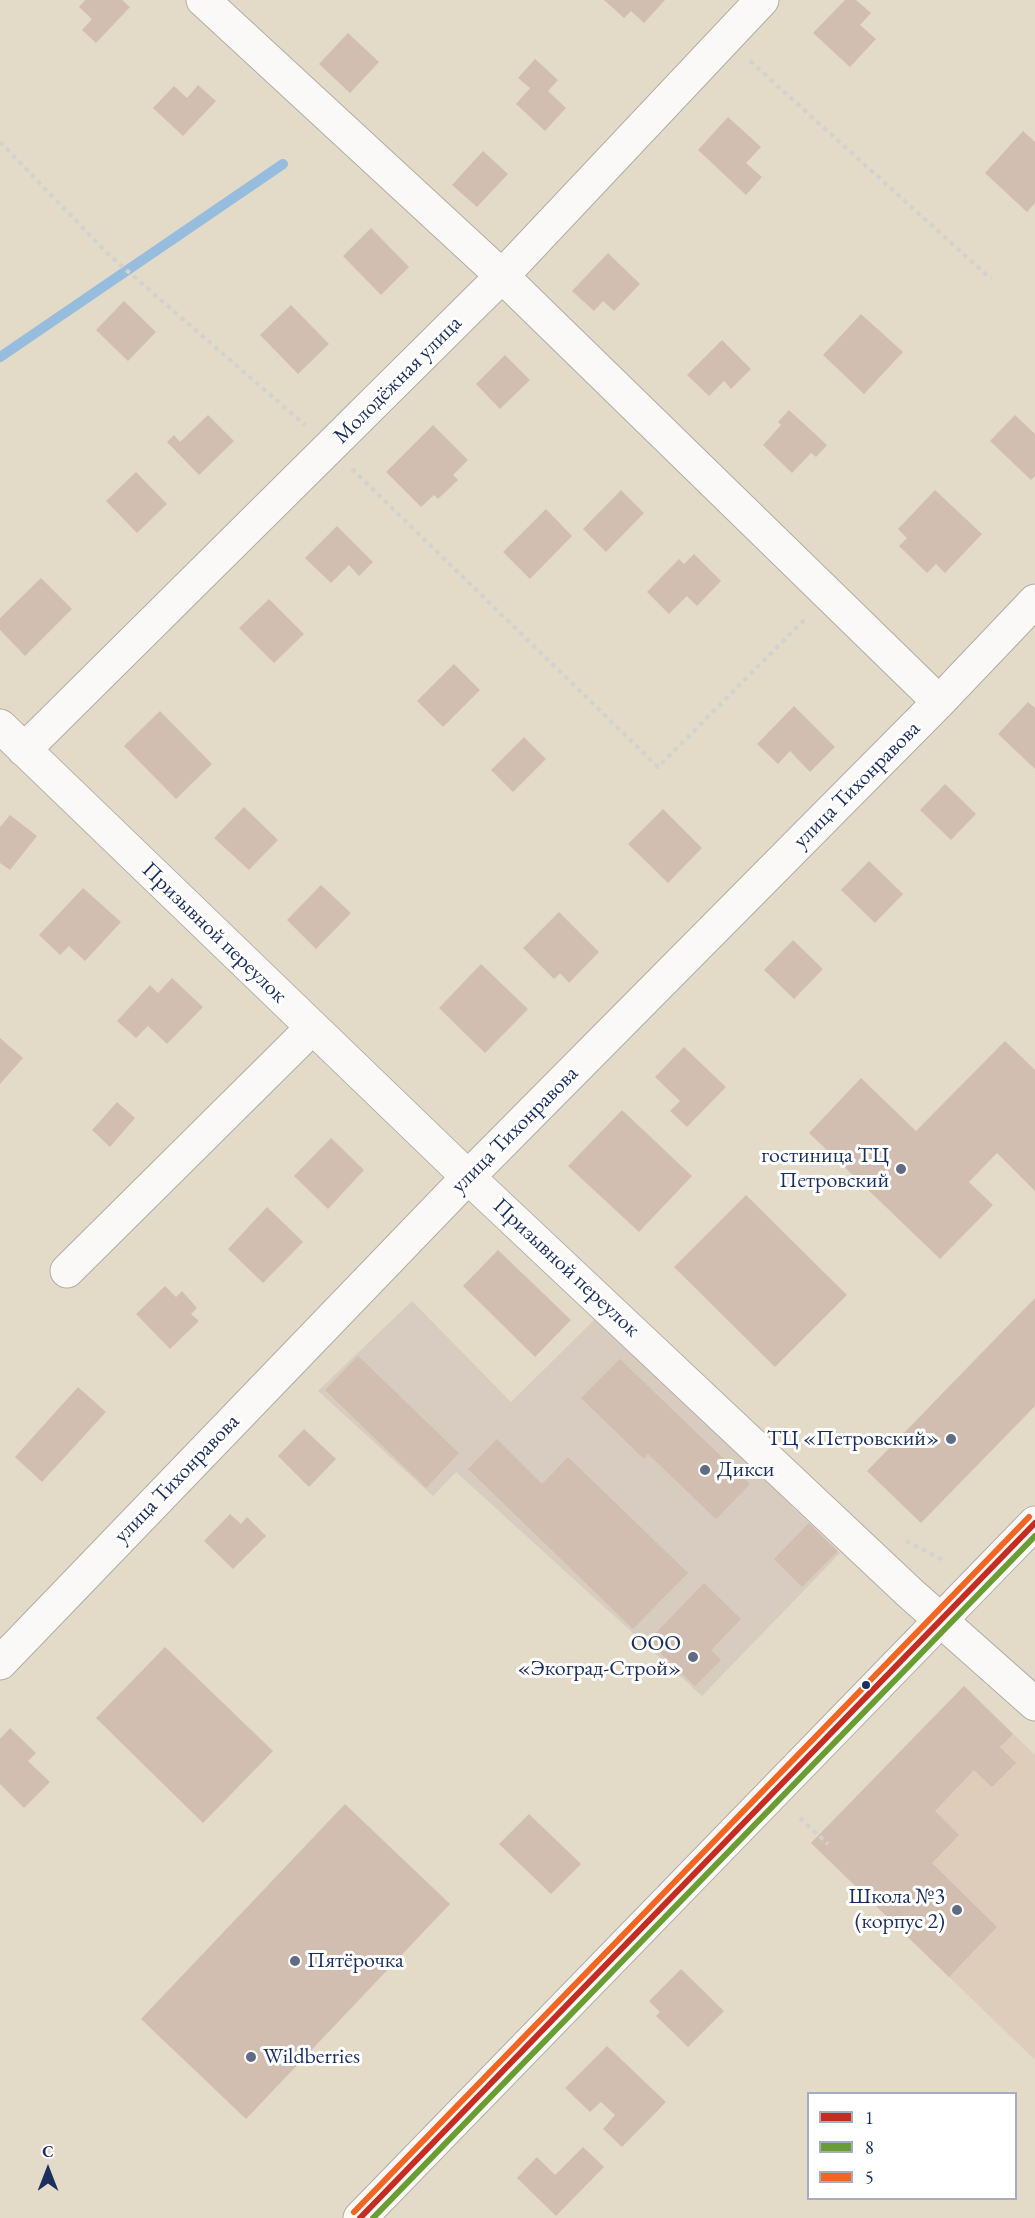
<!DOCTYPE html>
<html>
<head>
<meta charset="utf-8">
<style>
	body { margin:0 }
	#map { position:relative; width:1035px; height:2218px; overflow:hidden; background:#e4dac8; font-family:"EB Garamond",serif }
	canvas { display:block }
	.legend { position:absolute; left:807px; top:2092px; width:210px; height:108px; box-sizing:border-box; background:#fff; border:2px solid #a4acbf; margin:0; padding:8px 10px; list-style:none; font-size:18px; color:#1b2f5e }
	.legend li { display:flex; align-items:center; gap:12px; height:30px }
	.legend b { width:30px; border:2px solid #a4acbf }
	.north { position:absolute; left:18px; top:2140px; width:60px; height:60px; -webkit-text-stroke:4px #fff; paint-order:stroke; rotate:0deg; font-size:16px; font-weight:700; line-height:24px; text-align:center; color:#1b2f5e }
	.north::after { content:''; display:block; margin:auto; width:21px; height:27px; background:#1b2f5e; clip-path:polygon(50% 0,100% 100%,50% 72%,0 100%) }
</style>
</head>
<body>
<div id="map">
<canvas width="1035" height="2218"></canvas>
<ul class="legend">
<li><b style="height:8px;background:#c52d22"></b>1</li>
<li><b style="height:8px;background:#6a9d34"></b>8</li>
<li><b style="height:8px;background:#f26522"></b>5</li>
</ul>
<div class="north">С</div>
</div>
<script>
const ctx = document.querySelector('canvas').getContext('2d');
ctx.lineJoin = 'round';
function paint(path, color) { ctx.fillStyle = color; ctx.fill(path, 'evenodd'); }
function stroke(path, color, width, dash) { ctx.strokeStyle = color; ctx.lineWidth = width; ctx.lineCap = dash ? 'butt' : 'round'; ctx.setLineDash(dash || []); ctx.stroke(path); }
function label(font, color, halo, rows, align = 'center') {
  ctx.font = font + ' "EB Garamond",serif'; ctx.lineWidth = 6; ctx.setLineDash([]); ctx.textBaseline = 'middle'; ctx.strokeStyle = halo; ctx.fillStyle = color; for (const [text, x, y, turn = 0] of rows) {
    ctx.save(); ctx.translate(x, y); ctx.rotate((+turn || 0) * Math.PI / 180); ctx.textAlign = isNaN(turn) ? turn : align; if (halo) ctx.strokeText(text, 0, 0); ctx.fillText(text, 0, 0); ctx.restore();
  }
}
paint(new Path2D(`
	M964,1686L1035,1755V2060L811,1843Z`), '#dfcdbb');
paint(new Path2D(`
	M412,1301L511,1402L597,1317L840,1553L702,1696L456,1472L433,1496L318,1391Z`), '#d8ccc0');
stroke(new Path2D(`
	M0,357L283,164`), '#96bddd', 10);
paint(new Path2D(`
	M85,0H122L130,7L96,43L82,30L92,19L79,7Z
	M604,0H665L644,23L631,11L624,18Z
	M845,0H856L871,13L860,25L876,39L850,67L813,33Z
	M348,33L379,62L350,93L319,64Z
	M535,59L558,80L548,91L566,108L545,131L516,104L530,88L518,78Z
	M198,85L216,101L183,136L153,108L174,86L187,98Z
	M728,117L761,147L746,163L762,177L746,195L698,150Z
	M1023,131L1035,142V203L1027,212L985,173Z
	M483,151L508,174L477,207L452,185Z
	M371,228L409,267L381,295L343,256Z
	M608,253L640,284L614,311L603,301L594,311L572,291Z
	M124,301L156,332L128,361L96,330Z
	M291,305L329,344L298,374L260,335Z
	M861,314L903,352L864,394L823,355Z
	M722,340L751,369L731,389L724,381L709,396L687,375Z
	M505,355L530,380L500,409L476,384Z
	M789,410L827,445L816,457L811,453L792,473L763,445L781,425L778,422Z
	M208,415L234,441L199,475L167,442L174,435L180,442Z
	M1015,415L1035,434V476L1031,480L990,441Z
	M433,425L468,460L453,475L458,480L438,499L434,495L421,507L386,472Z
	M136,472L167,504L137,533L106,501Z
	M621,490L644,513L606,552L583,529Z
	M935,490L982,534L945,573L936,564L927,573L899,546L907,538L898,529Z
	M546,509L572,536L530,579L503,552Z
	M337,526L373,562L359,576L349,565L331,583L305,558Z
	M694,554L721,581L697,606L687,596L669,614L647,592L679,559L684,564Z
	M41,578L72,609L25,656L0,630V618Z
	M269,599L304,634L274,663L239,628Z
	M454,664L480,690L443,727L417,701Z
	M1028,702L1035,708V769L998,734Z
	M794,706L835,747L810,772L790,751L778,764L757,744Z
	M160,711L212,764L176,799L124,746Z
	M524,737L546,759L513,792L491,770Z
	M945,784L976,814L951,840L920,810Z
	M244,807L278,840L249,870L214,838Z
	M663,809L702,848L668,883L628,844Z
	M10,815L37,836L10,870L0,863V827Z
	M869,861L903,894L875,923L841,890Z
	M321,885L351,913L316,949L287,920Z
	M83,888L121,922L85,961L69,946L60,955L39,935Z
	M559,912L599,952L569,983L560,973L554,979L523,948Z
	M793,940L823,969L794,999L764,970Z
	M481,964L528,1009L485,1053L439,1008Z
	M172,978L203,1007L167,1044L148,1026L136,1038L117,1021L150,985L158,993Z
	M0,1038L23,1058L0,1084Z
	M1005,1041L1035,1070V1191L997,1153L969,1182L993,1205L940,1259L809,1133L861,1078L916,1131Z
	M684,1047L726,1087L687,1127L670,1111L680,1101L655,1077Z
	M117,1102L135,1118L110,1147L92,1130Z
	M622,1110L692,1176L639,1232L568,1166Z
	M331,1138L364,1170L328,1209L294,1176Z
	M746,1195L847,1295L775,1367L674,1267Z
	M267,1207L303,1242L263,1283L228,1249Z
	M498,1250L571,1320L535,1357L463,1286Z
	M165,1286L176,1297L182,1291L197,1308L191,1314L199,1321L170,1349L136,1314Z
	M1035,1298V1406L921,1523L867,1471Z
	M358,1356L459,1453L426,1488L325,1390Z
	M620,1359L750,1484L716,1519L648,1454L644,1459L581,1398Z
	M78,1387L106,1412L42,1482L15,1457Z
	M304,1429L336,1459L309,1487L278,1456Z
	M497,1439L542,1484L568,1457L688,1573L633,1629L468,1469Z
	M230,1514L241,1524L247,1517L266,1536L233,1569L204,1541Z
	M809,1523L838,1551L802,1587L774,1559Z
	M704,1583L741,1619L711,1650L721,1660L695,1686L648,1641Z
	M165,1647L273,1751L203,1823L96,1718Z
	M964,1686L1013,1734L1000,1747L1016,1763L992,1787L974,1770L935,1811L959,1835L932,1863L997,1927L949,1977L811,1843Z
	M10,1728L36,1753L28,1761L50,1782L24,1808L0,1784V1739Z
	M345,1804L450,1904L246,2119L141,2019Z
	M529,1814L581,1864L551,1894L499,1844Z
	M681,1969L724,2011L688,2047L656,2016L660,2012L649,2001Z
	M607,2046L666,2102L622,2147L603,2129L615,2115L601,2102L590,2112L565,2088Z
	M583,2147L604,2167L556,2216L517,2178L537,2157L555,2175Z`), '#d2beb1');
const minor = new Path2D(`
	M203,0L502,276L939,702
	M0,726L468,1177L910,1593L1035,1704
	M24,750L502,276L762,0
	M67,1271L312,1028
	M0,1663L468,1177L939,702L1035,601`);
const major = new Path2D(`
	M360,2218L1035,1523`);
stroke(minor, '#b1ada6', 35);
stroke(major, '#b1ada6', 35);
stroke(new Path2D(`
	M750,61L991,279
	M0,142L110,256L305,425
	M352,469L658,767L807,617
	M906,1541L943,1560
	M800,1818L828,1844`), '#d3d2cf', 4, [4.5, 4.5]);
stroke(minor, '#fbf9f7', 33);
stroke(major, '#fbf9f7', 33);
stroke(new Path2D(`
	M360,2218L1035,1523`), '#c52d22', 6);
stroke(new Path2D(`
	M373,2218L1035,1536`), '#6a9d34', 6);
stroke(new Path2D(`
	M354,2212L1029,1517`), '#f26522', 6);
for (const [x, y, r, color] of [
	[901,1169,6,"#616b83"],
	[951,1439,6,"#616b83"],
	[705,1470,6,"#616b83"],
	[693,1657,6,"#616b83"],
	[866,1685,5,"#1b2f5e"],
	[957,1910,6,"#616b83"],
	[295,1961,6,"#616b83"],
	[251,2057,6,"#616b83"]
]) { const dot = new Path2D(); dot.arc(x, y, r, 0, 2 * Math.PI); ctx.fillStyle = color; ctx.fill(dot); stroke(dot, '#fff', 2); }
label('22px', '#1b2f5e', '#fff', [
	["Молодёжная улица",398,380,-45],
	["улица Тихонравова",857,785,-45],
	["Призывной переулок",214,933,44],
	["улица Тихонравова",515,1130,-45],
	["Призывной переулок",566,1268,43],
	["улица Тихонравова",177,1479,-46]
]);
label('22px', '#1b2f5e', '#fff', [
	["гостиница ТЦ",889,1156],
	["Петровский",889,1181],
	["ТЦ «Петровский»",939,1439],
	["Дикси",717,1470,"left"],
	["ООО",681,1644],
	["«Экоград-Строй»",681,1669],
	["Школа №3",945,1897],
	["(корпус 2)",945,1922],
	["Пятёрочка",307,1961,"left"],
	["Wildberries",263,2057,"left"]
], 'right');
</script>
</body>
</html>
